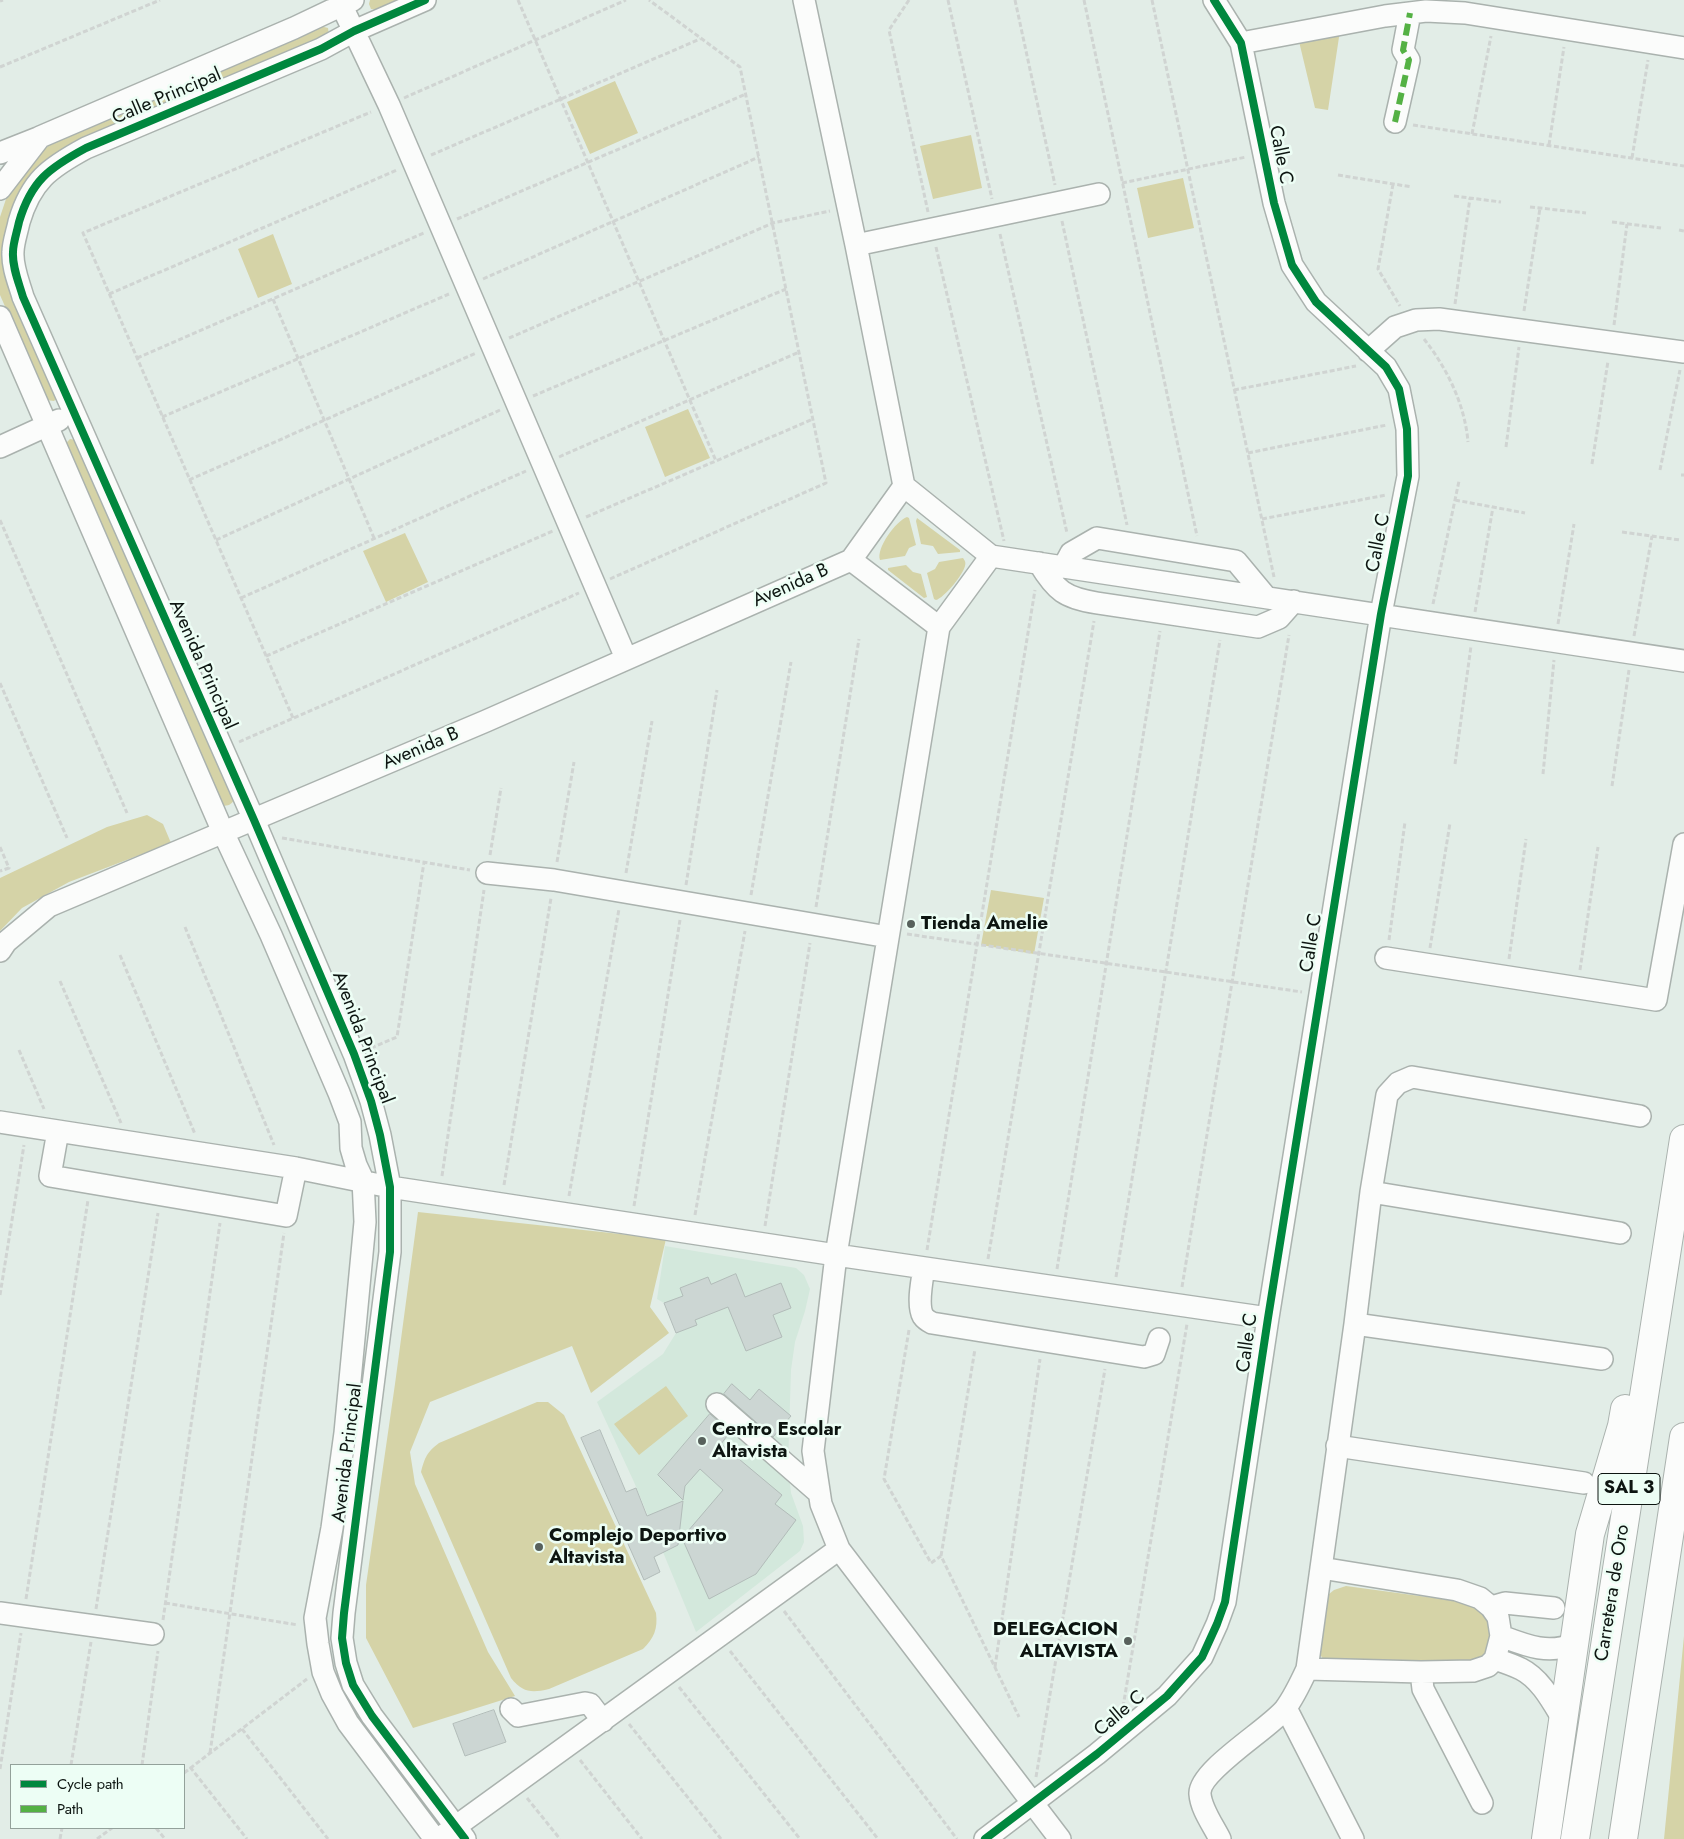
<!DOCTYPE html>
<html>
<head>
<meta charset="utf-8">
<style>
	body { margin:0 }
	#map { position:relative; width:1684px; height:1839px; overflow:hidden; background:#e2ede7; font-family:Jost,sans-serif }
	canvas { display:block }
	.legend { position:absolute; left:10px; top:1764px; width:175px; height:65px; box-sizing:border-box; background:#edfef5; border:1px solid #93a19a; margin:0; padding:6px 9px; list-style:none; font-size:15px; color:#0d1511 }
	.legend li { display:flex; align-items:center; gap:10px; height:25px }
	.legend b { width:25px; border:1px solid #93a19a }
</style>
</head>
<body>
<div id="map">
<canvas width="1684" height="1839"></canvas>
<ul class="legend">
<li><b style="height:6px;background:#00873e"></b>Cycle path</li>
<li><b style="height:6px;background:#54b144"></b>Path</li>
</ul>
</div>
<script>
const ctx = document.querySelector('canvas').getContext('2d');
ctx.lineJoin = 'round';
function paint(path, color) { ctx.fillStyle = color; ctx.fill(path, 'evenodd'); }
function stroke(path, color, width, dash) { ctx.strokeStyle = color; ctx.lineWidth = width; ctx.lineCap = dash ? 'butt' : 'round'; ctx.setLineDash(dash || []); ctx.stroke(path); }
function label(font, color, halo, rows, align = 'center') {
  ctx.font = font + ' Jost,sans-serif'; ctx.lineWidth = 5; ctx.setLineDash([]); ctx.textBaseline = 'middle'; ctx.strokeStyle = halo; ctx.fillStyle = color; for (const [text, x, y, turn = 0] of rows) {
    ctx.save(); ctx.translate(x, y); ctx.rotate((+turn || 0) * Math.PI / 180); ctx.textAlign = isNaN(turn) ? turn : align; if (halo) ctx.strokeText(text, 0, 0); ctx.fillText(text, 0, 0); ctx.restore();
  }
}
paint(new Path2D(`
	M665,1246L796,1268L804,1275L810,1289L805,1311L795,1342L791,1370L788,1466L791,1493L803,1526L804,1542L800,1551L696,1632L634,1482L597,1402L663,1354L676,1333L664,1303L657,1299Z`), '#d3e8dc');
paint(new Path2D(`
	M370,0H403L378,10L371,9L369,4Z
	M1341,24L1328,110L1315,108L1297,33Z
	M320,26L328,28L329,35L90,137L12,215L57,398L54,401L46,400L0,295V217L6,199L14,184L35,157L48,146L66,134Z
	M615,81L638,133L590,154L567,102Z
	M971,135L982,188L933,199L920,146Z
	M1183,178L1194,228L1148,238L1137,188Z
	M273,234L292,284L258,298L238,249Z
	M688,409L710,458L665,477L645,427Z
	M70,439L77,440L235,798C232,805 227,807 220,805L65,444Z
	M907,517L909,518L916,545L909,548L905,556L880,560C876,548 896,521 907,517Z
	M917,518L960,550V552L938,554L933,546L921,544L916,521Z
	M405,533L428,582L386,602L363,551Z
	M963,558C965,561 966,562 965,566C963,575 944,598 936,600L934,599L927,573L935,569L939,562Z
	M906,565L913,572L921,574L927,597L924,598L888,570V568Z
	M147,815L163,824L171,843L69,882L22,908L0,931V878L107,827Z
	M991,890L1044,898L1034,954L981,945Z
	M418,1212L666,1239L650,1307L669,1333L591,1393L572,1346L430,1402L410,1452L415,1484L488,1652L515,1696L413,1728L366,1638V1585L395,1384Z
	M666,1386L688,1416L639,1455L614,1424Z
	M537,1402H548L564,1415L656,1613C658,1629 654,1638 643,1649L549,1689C532,1693 523,1693 511,1678L421,1472C425,1457 427,1452 439,1443Z
	M1346,1586L1464,1602L1480,1611L1491,1625C1489,1649 1492,1654 1468,1666L1326,1664L1318,1651L1324,1598L1334,1590Z
	M1684,1636V1839H1664Z`), '#d5d3a7');
const building = new Path2D(`
	M736,1274L745,1297L781,1283L791,1308L773,1315L782,1337L746,1351L728,1307L695,1320L697,1325L676,1333L664,1303L683,1296L680,1288L708,1277L711,1284Z
	M732,1384L750,1400L759,1389L791,1416L773,1437L724,1394Z
	M710,1414L730,1432L721,1444L782,1495L775,1504L796,1520L756,1574L709,1599L682,1538L723,1490L700,1469L685,1486L683,1500L658,1475Z
	M600,1430L626,1492L636,1488L647,1516L683,1501L678,1545L654,1557L660,1572L644,1580L581,1438Z
	M494,1710L506,1742L465,1756L453,1724Z`);
paint(building, '#ccd6d3');
stroke(building, '#b2bcb9', 1);
const minor = new Path2D(`
	M339,0L389,105L626,658
	M425,0L354,31L321,49L86,148C49,168 31,181 19,222C17,232 13,243 13,252C12,267 19,283 23,297L254,820L354,1054L371,1101L380,1135L390,1187V1252L344,1613L342,1638L346,1663L353,1685L372,1716L465,1839
	M804,0L856,245L904,486
	M1241,43L1385,16L1426,11L1465,13L1684,48
	M1395,122L1409,60L1403,50L1410,13
	M0,153L38,138
	M0,189L40,137L294,28L353,0
	M856,245L1099,194
	M0,317L223,832L271,935L339,1093L350,1122L351,1148L356,1165L363,1180L365,1222L345,1433L332,1528L315,1618L318,1644L323,1672L332,1694L348,1723L435,1839
	M1368,351L1395,327L1416,320L1439,319L1684,352
	M0,447L59,420
	M904,486L991,556L939,627L851,560Z
	M991,556L1684,661
	M1039,563C1056,591 1065,598 1097,603L1258,627L1279,618L1294,601
	M1064,566L1071,553L1097,538L1236,561L1266,597
	M939,627L836,1255L813,1451L821,1504L839,1549L1060,1839
	M487,873L554,880L888,937
	M0,951L6,942L49,906L486,721L851,560
	M1386,958L1656,1000L1684,844
	M0,1122L296,1168L390,1187L836,1255L1268,1318
	M58,1131L50,1176L286,1216L296,1168
	M1371,1192L1620,1233
	M924,1268C922,1280 917,1305 923,1316C925,1319 928,1321 932,1323L1144,1357L1154,1354L1159,1339
	M1355,1324L1602,1359
	M717,1404L819,1493
	M1337,1446L1584,1483
	M1491,1607L1505,1603L1554,1608
	M0,1613L153,1634
	M1501,1636C1525,1645 1548,1655 1573,1644
	M1495,1659C1504,1662 1513,1665 1521,1669C1541,1679 1553,1703 1564,1721
	M1307,1669L1421,1672L1473,1671L1488,1666L1495,1659L1501,1636L1498,1617L1491,1607L1480,1598L1457,1590L1321,1568
	M1421,1672L1423,1689L1482,1803
	M1286,1708L1353,1839
	M511,1709L518,1716L585,1703L590,1704L603,1721
	M444,1835L839,1549
	M985,1839L1097,1754L1167,1696L1202,1657L1217,1624L1225,1602L1268,1318L1381,614L1408,476L1407,429L1399,389L1386,367L1316,302L1292,265L1274,203L1241,43L1214,0
	M1220,1839C1213,1825 1201,1809 1200,1794C1198,1771 1269,1729 1285,1709C1294,1697 1301,1682 1307,1669L1355,1324L1371,1192L1387,1095L1398,1083L1412,1077L1640,1116`);
const highway = new Path2D(`
	M1546,1839L1590,1534L1622,1426L1625,1409
	M1575,1839L1684,1139
	M1623,1839L1684,1437`);
stroke(minor, '#aab2ae', 24);
stroke(highway, '#aab2ae', 30);
stroke(new Path2D(`
	M518,0L716,461
	M909,0L889,30L928,212
	M948,0L992,199
	M1015,0L1055,185
	M1084,0L1197,536
	M1152,0L1274,577
	M0,1L3,0
	M0,67L160,0
	M404,98L626,0
	M1413,125L1684,166
	M1472,134L1491,36
	M1549,145L1564,47
	M431,155L700,39
	M1632,158L1648,60
	M1338,175L1412,187
	M1122,183L1246,157
	M1393,184L1378,269L1400,306
	M1454,196L1501,202
	M1530,207L1586,213
	M457,219L746,94
	M1062,221L1127,525
	M1612,222L1661,228
	M1679,230L1684,231
	M1000,234L1067,533
	M936,247L1004,541
	M483,279L759,157
	M109,294L397,170
	M273,299L374,538
	M1455,304L1470,198
	M1524,311L1540,208
	M1614,325L1627,224
	M509,338L773,223L830,211
	M1424,339C1447,368 1465,405 1468,442
	M137,358L424,233
	M1234,390L1356,366
	M533,396L786,289
	M162,417L449,294
	M1506,447L1519,347
	M1248,453L1387,425
	M559,457L799,352
	M1592,464L1608,361
	M1660,470L1680,370
	M1681,475H1684
	M189,480L476,353
	M1455,500L1525,513
	M586,517L813,419
	M1262,519L1386,495
	M0,520L127,813
	M1622,532L1680,540
	M216,540L500,410
	M610,579L826,483L740,67L649,0
	M241,598L526,471
	M1433,604L1459,481
	M1475,612L1493,507
	M1558,624L1574,524
	M1634,636L1652,536
	M266,656L553,531
	M0,683L67,838
	M293,718L83,233L371,112
	M239,742L579,593
	M1455,764L1471,646
	M1543,774L1554,660
	M1612,786L1629,670
	M282,838L470,870
	M0,847L9,868L0,871
	M490,855L501,788
	M557,862L574,762
	M626,873L652,721
	M686,885L717,690
	M751,895L791,662
	M816,907L859,639
	M185,927L274,1145
	M907,934L1302,992
	M1389,940L1405,822
	M1430,948L1450,823
	M120,955L195,1134
	M1509,959L1526,839
	M1580,970L1598,847
	M60,981L121,1123
	M371,1048L397,1037L424,862
	M19,1050L44,1109
	M442,1176L484,890
	M504,1185L551,898
	M569,1196L619,909
	M634,1206L680,920
	M695,1215L745,931
	M765,1226L810,943
	M927,1250L1035,590
	M988,1259L1094,621
	M1057,1269L1160,631
	M1116,1277L1220,640
	M1182,1287L1289,635
	M0,1295L24,1145
	M909,1330L884,1479L931,1563L941,1556L1019,1717
	M941,1556L975,1349
	M26,1599L88,1200
	M165,1603L298,1625
	M96,1609L158,1213
	M784,1611L957,1839
	M163,1620L220,1223
	M730,1651L878,1839
	M995,1667L1040,1359
	M679,1687L800,1839
	M1123,1707L1187,1324
	M629,1724L721,1839
	M242,1729L328,1839
	M210,1753L284,1233
	M580,1760L642,1839
	M71,1765L91,1642
	M142,1765L158,1651
	M190,1767L247,1839
	M0,1769L21,1633
	M184,1773L307,1679
	M1036,1777L1105,1369
	M527,1798L560,1839
	M156,1828L165,1839
	M60,1839L62,1828
	M97,1839L112,1828`), '#d0d4d2', 3, [5, 2.5]);
stroke(minor, '#fbfcfb', 21);
stroke(highway, '#fbfcfb', 28);
stroke(new Path2D(`
	M1395,122L1409,60L1403,50L1410,13`), '#54b144', 6, [12, 6]);
stroke(new Path2D(`
	M425,0L354,31L321,49L86,148C49,168 31,181 19,222C17,232 13,243 13,252C12,267 19,283 23,297L254,820L354,1054L371,1101L380,1135L390,1187V1252L344,1613L342,1638L346,1663L353,1685L372,1716L465,1839
	M985,1839L1097,1754L1167,1696L1202,1657L1217,1624L1225,1602L1268,1318L1381,614L1408,476L1407,429L1399,389L1386,367L1316,302L1292,265L1274,203L1241,43L1214,0`), '#00873e', 8);
for (const [x, y, r, color] of [
	[911,924,5,"#58615c"],
	[702,1441,5,"#58615c"],
	[539,1547,5,"#58615c"],
	[1128,1641,5,"#58615c"]
]) { const dot = new Path2D(); dot.arc(x, y, r, 0, 2 * Math.PI); ctx.fillStyle = color; ctx.fill(dot); stroke(dot, '#edfef5', 2); }
for (const [x, y, w] of [
	[1629,1489,62]
]) { const box = new Path2D(); box.roundRect(x - w / 2, y - 15.5, w, 31, 4); ctx.fillStyle = '#edfef5'; ctx.fill(box); stroke(box, '#0d1511', 1); }
label('bold 18px', '#0d1511', null, [
	["SAL 3",1629,1489]
]);
label('19px', '#0d1511', '#edfef5', [
	["Calle Principal",167,97,-23],
	["Calle C",1280,155,79],
	["Calle C",1379,543,-79],
	["Avenida B",791,586,-24],
	["Avenida Principal",202,665,66],
	["Avenida B",421,749,-23],
	["Calle C",1312,943,-81],
	["Avenida Principal",362,1038,69],
	["Calle C",1248,1343,-82],
	["Avenida Principal",348,1453,-83],
	["Carretera de Oro",1613,1593,-81],
	["Calle C",1120,1714,-40]
]);
label('bold 19px', '#0d1511', '#edfef5', [
	["Tienda Amelie",921,924],
	["Centro Escolar",712,1430],
	["Altavista",712,1452],
	["Complejo Deportivo",549,1536],
	["Altavista",549,1558],
	["DELEGACION",1118,1630,"right"],
	["ALTAVISTA",1118,1652,"right"]
], 'left');
</script>
</body>
</html>
